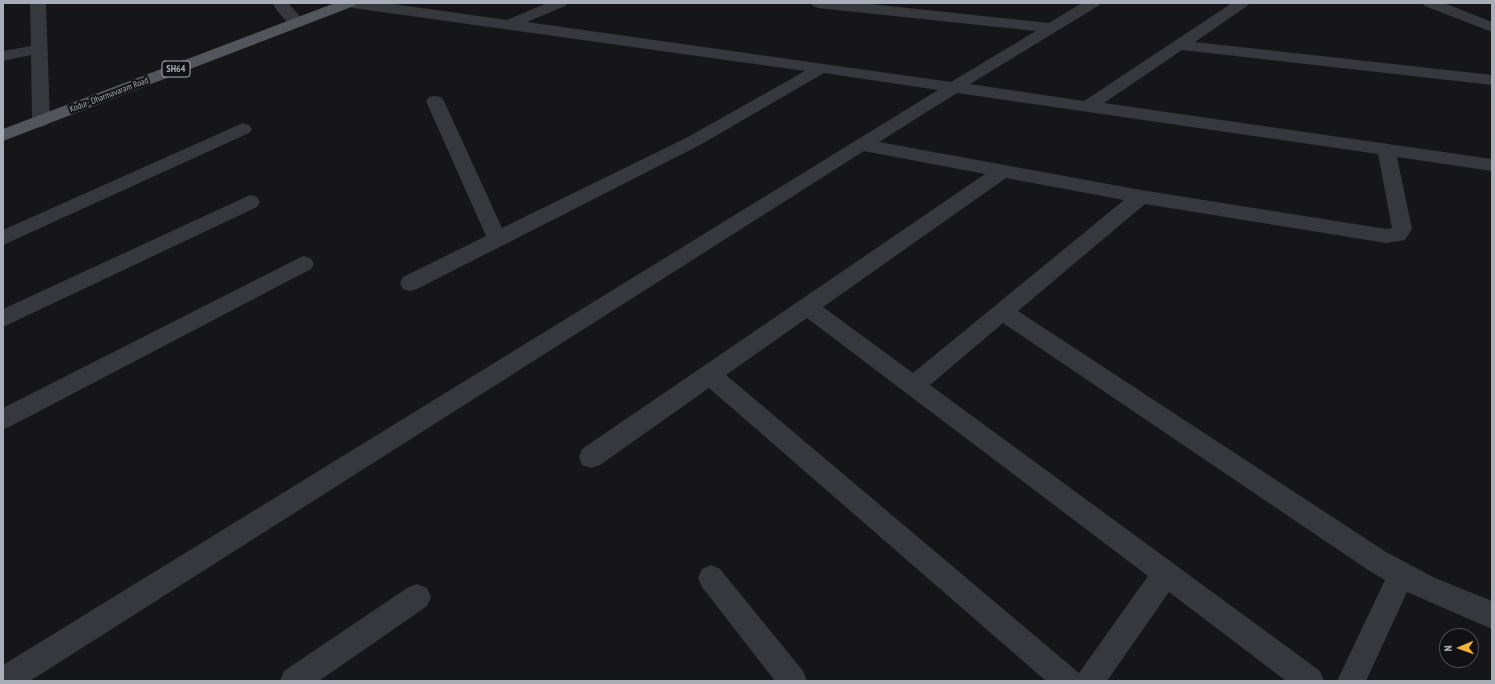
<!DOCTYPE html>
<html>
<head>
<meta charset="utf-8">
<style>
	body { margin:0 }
	#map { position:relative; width:1495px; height:684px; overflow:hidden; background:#161618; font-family:"PT Sans Narrow",sans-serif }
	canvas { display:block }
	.frame { position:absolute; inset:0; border:4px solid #a8adb8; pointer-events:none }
	.north { position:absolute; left:1439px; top:628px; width:40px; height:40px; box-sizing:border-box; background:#111113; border:1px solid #4d4f55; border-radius:50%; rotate:268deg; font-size:11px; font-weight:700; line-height:16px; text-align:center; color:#a8adb8 }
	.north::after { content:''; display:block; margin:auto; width:14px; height:18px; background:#f2b134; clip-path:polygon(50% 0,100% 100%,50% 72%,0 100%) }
</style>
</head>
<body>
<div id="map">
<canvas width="1495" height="684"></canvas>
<div class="frame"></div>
<div class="north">N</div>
</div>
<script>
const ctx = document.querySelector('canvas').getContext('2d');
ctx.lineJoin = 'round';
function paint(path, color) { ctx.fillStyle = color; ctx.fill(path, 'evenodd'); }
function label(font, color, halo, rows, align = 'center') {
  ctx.font = font + ' "PT Sans Narrow",sans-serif'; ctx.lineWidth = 4; ctx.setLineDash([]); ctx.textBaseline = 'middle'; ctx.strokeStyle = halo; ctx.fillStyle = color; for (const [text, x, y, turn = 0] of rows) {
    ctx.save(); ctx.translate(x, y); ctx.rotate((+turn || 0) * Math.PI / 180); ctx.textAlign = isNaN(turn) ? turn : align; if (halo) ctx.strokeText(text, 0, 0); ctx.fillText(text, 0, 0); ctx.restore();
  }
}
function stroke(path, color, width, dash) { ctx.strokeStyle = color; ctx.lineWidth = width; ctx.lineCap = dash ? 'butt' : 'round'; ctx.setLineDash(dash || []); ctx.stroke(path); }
paint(new Path2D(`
	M30,3H46L50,121L47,125L41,127L35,125L32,121L31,55L3,61V51L31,46Z
	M272,3H288L306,23L303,26C290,30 279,13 272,3Z
	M345,3H386L507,20L547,3H568L565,6L527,22L951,82L1036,31L818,8L813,6L810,3H861L1049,23L1082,3H1101L1098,6L970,84L1084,101L1232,3H1250L1247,6L1195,42L1492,75V85L1182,50L1104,103L1492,159V171L1397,157L1412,229L1405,240L1386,243L1145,204L1018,311L1386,552L1435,578L1492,601V629L1407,592L1366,681H1337L1385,580L1368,570L1003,323L930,385L1320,671L1324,681H1286L1169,592L1107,681H1046L709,388L600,465L591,468L582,465L579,457L582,449L985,174L864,151L30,681H3V665L938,90L824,73L700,145L417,289L410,291L403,289L400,283L403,277L486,236L426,101L429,97L435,96L441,97L444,101L502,228L688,137L805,71L353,8L348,6ZM957,93L1378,154L1392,228L1386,229L1141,190L879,142ZM1006,178L1124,200L913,373L823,307ZM807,318L1148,576L1079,673L726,375Z
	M1422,3H1444L1492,22V32L1425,6Z
	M243,123L249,125L252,129L249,133L3,245V230Z
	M250,195L257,197L260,202L257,207L3,327V309Z
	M304,256L311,259L314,264L311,269L11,426L3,429V408L297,259Z
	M711,565L720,569L803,671L807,681H775L702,587L698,578L702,569Z
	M417,584L427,588L431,597L427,606L319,681H280L284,671L407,588Z`), '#37383d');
paint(new Path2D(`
	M335,3H357L354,6L3,141V129Z`), '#53555c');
label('9px', '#a8adb8', '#111113', [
	["Kodur- Dharmavaram Road",109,95,-21]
]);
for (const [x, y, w] of [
	[176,69,28]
]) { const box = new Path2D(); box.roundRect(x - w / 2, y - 8, w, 16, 3); ctx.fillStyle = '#111113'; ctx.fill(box); stroke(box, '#a8adb8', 1); }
label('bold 10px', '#a8adb8', null, [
	["SH64",176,69]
]);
</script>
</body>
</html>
